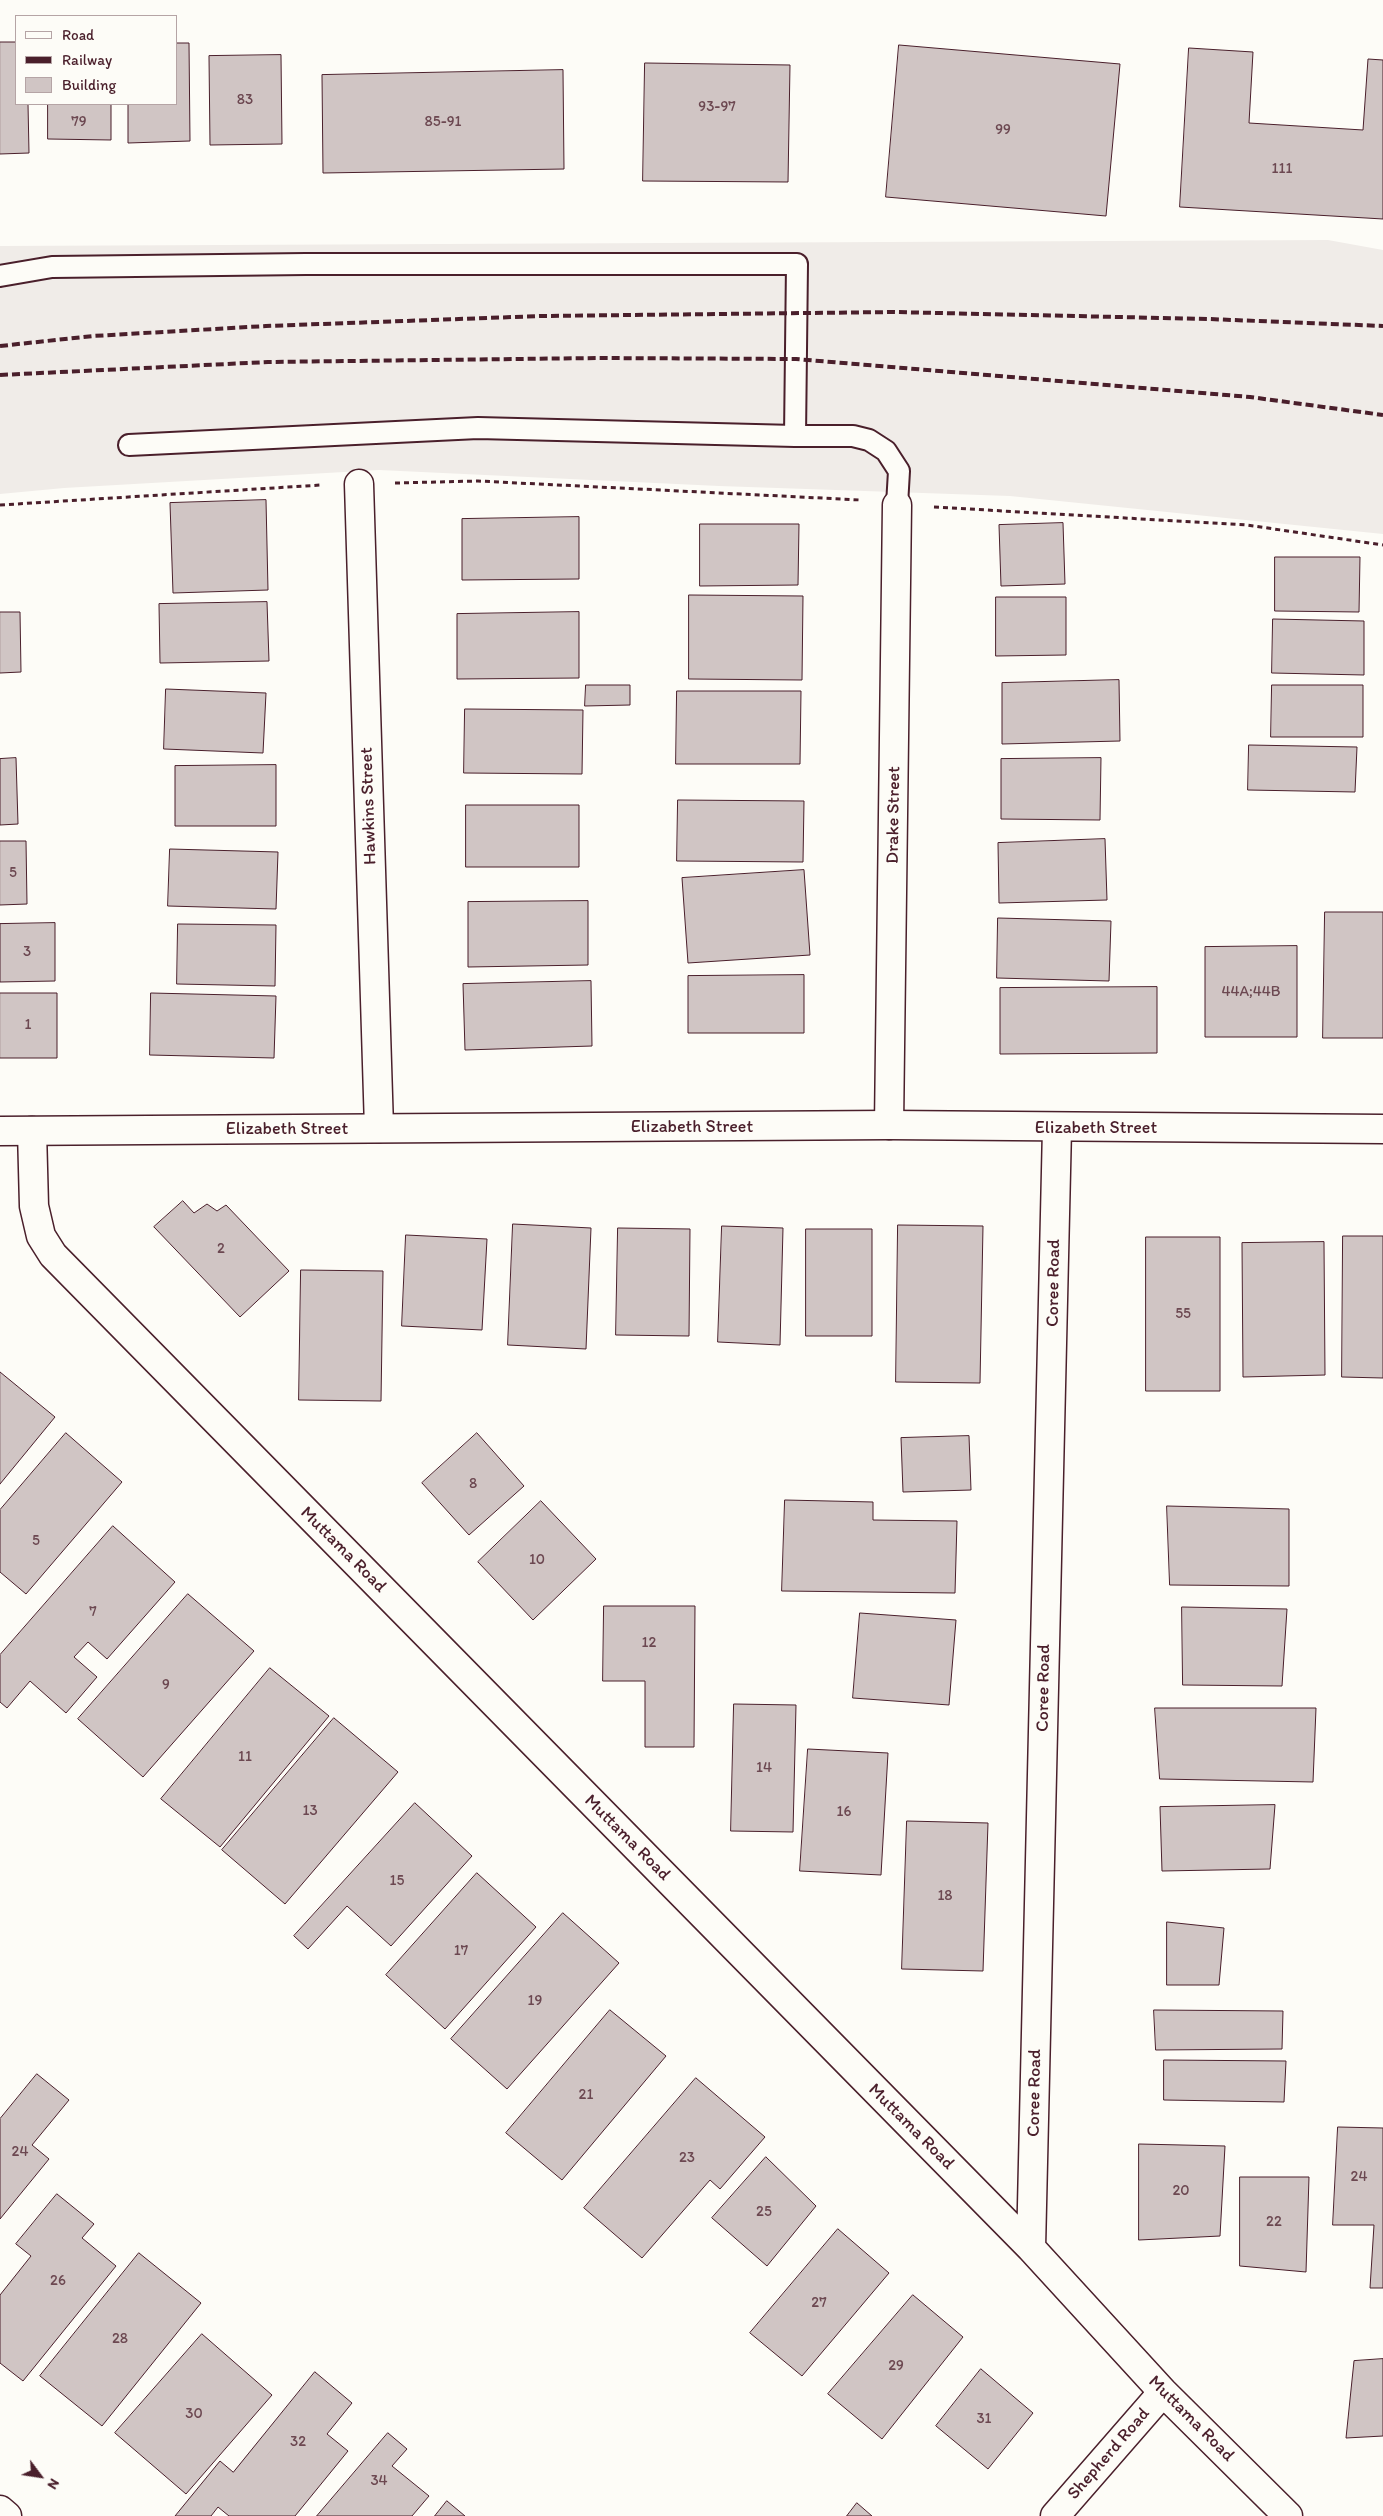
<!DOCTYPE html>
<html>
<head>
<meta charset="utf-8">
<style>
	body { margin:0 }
	#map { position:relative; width:1383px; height:2516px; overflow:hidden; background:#fdfcf7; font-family:Itim,sans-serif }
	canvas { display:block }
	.legend { position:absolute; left:15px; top:15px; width:162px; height:90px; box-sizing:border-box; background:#fdfcf7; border:1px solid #b5a4a5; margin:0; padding:6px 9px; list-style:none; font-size:15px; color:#4a1f2b }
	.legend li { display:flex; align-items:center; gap:10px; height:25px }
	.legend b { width:25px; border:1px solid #b5a4a5 }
	.north { position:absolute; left:15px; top:2451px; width:50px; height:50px; -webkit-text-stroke:4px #fdfcf7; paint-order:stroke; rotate:121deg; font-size:14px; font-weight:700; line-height:20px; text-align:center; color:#4a1f2b }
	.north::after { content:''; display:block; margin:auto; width:18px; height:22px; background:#4a1f2b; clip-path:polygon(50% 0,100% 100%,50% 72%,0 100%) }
</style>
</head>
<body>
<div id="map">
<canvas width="1383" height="2516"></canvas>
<ul class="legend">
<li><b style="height:6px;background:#fdfcf7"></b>Road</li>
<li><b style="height:6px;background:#4a1f2b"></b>Railway</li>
<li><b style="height:14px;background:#d0c5c4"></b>Building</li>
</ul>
<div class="north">N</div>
</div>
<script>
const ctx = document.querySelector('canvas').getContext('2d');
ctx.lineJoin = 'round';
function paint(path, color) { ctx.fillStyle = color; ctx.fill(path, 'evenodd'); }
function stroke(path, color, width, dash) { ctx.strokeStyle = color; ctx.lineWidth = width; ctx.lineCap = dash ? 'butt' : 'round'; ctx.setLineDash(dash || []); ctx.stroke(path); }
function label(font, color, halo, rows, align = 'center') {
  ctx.font = font + ' Itim,sans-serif'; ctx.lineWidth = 4.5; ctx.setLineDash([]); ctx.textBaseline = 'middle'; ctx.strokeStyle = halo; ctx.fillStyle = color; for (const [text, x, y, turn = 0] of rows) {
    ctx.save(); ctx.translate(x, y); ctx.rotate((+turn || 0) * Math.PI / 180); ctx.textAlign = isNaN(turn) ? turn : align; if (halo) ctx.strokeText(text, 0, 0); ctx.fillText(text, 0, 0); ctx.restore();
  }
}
paint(new Path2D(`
	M1328,240L1383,250V534L1010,496L719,486L379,470L64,488L0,494V246Z`), '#f0ece8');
const building = new Path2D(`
	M0,42H16V104H28L29,153L0,154Z
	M176,43H189L190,141L128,143V104H176Z
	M899,45L1120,64L1106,216L886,197Z
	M1189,48L1253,52L1249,123L1363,130L1368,59L1383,60V219L1180,207Z
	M281,55L282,144L210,145L209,56Z
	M645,63L790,65L788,182L643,181Z
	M563,70L564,169L323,173L322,75Z
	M48,104H111V140L48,139Z
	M266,500L268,590L173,593L170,503Z
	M579,517V579L462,580V519Z
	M1063,523L1065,584L1001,586L999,525Z
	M700,524H799L798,585L700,586Z
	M1275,557H1360L1359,612L1275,611Z
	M689,595L803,596L802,680L689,679Z
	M996,597H1066V655L996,656Z
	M267,602L269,661L160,663L159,604Z
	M0,612H20L21,672L0,673Z
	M579,612V678L457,679V614Z
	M1273,619L1364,621V675L1272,673Z
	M1119,680L1120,741L1002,744V683Z
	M586,685H630V705L585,706Z
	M1272,685H1363V737H1271Z
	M166,689L266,693L263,753L164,749Z
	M677,691H801L800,764H676Z
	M465,709L583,710L582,774L464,773Z
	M1249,745L1357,747L1355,792L1248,790Z
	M16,758L18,824L0,825V759Z
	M1101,758L1100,820L1001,819V759Z
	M276,765V826H175V766Z
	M678,800L804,801L803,862L677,861Z
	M466,805H579V867H466Z
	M1105,839L1107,900L999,903L998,843Z
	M0,841H26L27,904L0,905Z
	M170,849L278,852L276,909L168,906Z
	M804,870L810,955L688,963L682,878Z
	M588,901V965L468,967V902Z
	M1325,912H1383V1038H1323Z
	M998,918L1111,921L1109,981L997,978Z
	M55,923V981L0,982V924Z
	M178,924L276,925L275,986L177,984Z
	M1297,946V1037H1205V947Z
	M804,975V1033H688V976Z
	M591,981L592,1046L465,1050L463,984Z
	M1157,987V1053L1000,1054V988Z
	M0,993H57V1058H0Z
	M151,993L276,996L274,1058L150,1055Z
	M183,1201L194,1213L207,1204L217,1211L226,1205L289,1271L240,1317L154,1227Z
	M513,1224L591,1228L586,1349L508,1345Z
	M898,1225L983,1226L980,1383L896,1382Z
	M722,1226L783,1228L780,1345L718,1342Z
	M618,1228L690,1229L689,1336L616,1335Z
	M806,1229H872V1336H806Z
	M406,1235L487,1239L482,1330L402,1326Z
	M1343,1236H1383V1378L1342,1377Z
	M1146,1237H1220V1391H1146Z
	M1324,1242L1325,1375L1243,1377L1242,1243Z
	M301,1270L383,1271L381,1401L299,1400Z
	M0,1372L55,1417L0,1484Z
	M66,1433L122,1482L26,1594L0,1572V1510Z
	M477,1433L524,1486L469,1535L422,1483Z
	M969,1436L971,1490L903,1492L901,1438Z
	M785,1500L873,1502V1520L957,1521L955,1593L782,1591Z
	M541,1501L596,1559L533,1620L478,1562Z
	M1167,1506L1289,1509V1586L1170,1585Z
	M113,1526L175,1582L107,1659L88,1642L74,1657L97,1677L66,1713L30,1681L7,1708L0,1702V1655Z
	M188,1594L254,1651L143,1777L78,1719Z
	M604,1606H695L694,1747H645V1681H603Z
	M1182,1607L1287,1609L1282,1686L1183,1685Z
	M860,1613L956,1620L949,1705L853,1698Z
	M270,1668L329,1716L220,1847L161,1799Z
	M734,1704L796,1705L793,1832L731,1831Z
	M1155,1708H1316L1313,1782L1160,1779Z
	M334,1718L398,1772L285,1904L222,1850Z
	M808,1749L888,1753L881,1875L800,1871Z
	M415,1803L472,1856L391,1946L347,1906L308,1949L294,1936Z
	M1275,1805L1270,1869L1162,1871L1160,1807Z
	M907,1821L988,1823L983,1971L902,1969Z
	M477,1873L536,1927L445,2029L386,1975Z
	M563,1913L619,1963L507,2089L451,2039Z
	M1167,1922L1224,1928L1219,1985H1167Z
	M610,2010L666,2056L562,2180L506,2133Z
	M1154,2010L1283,2011L1282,2049L1156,2050Z
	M1164,2060L1286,2061L1284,2102L1164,2100Z
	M37,2074L69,2100L32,2145L49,2159L0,2219V2119Z
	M696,2078L765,2137L720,2189L710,2180L642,2258L584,2208Z
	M1338,2127L1383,2128V2288H1370L1374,2225H1333Z
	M1139,2144L1225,2146L1220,2236L1139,2240Z
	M766,2157L816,2206L767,2266L712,2218Z
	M1240,2177H1309L1306,2272L1240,2266Z
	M57,2194L94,2224L82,2238L116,2266L23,2381L0,2363V2295L31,2256L16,2244Z
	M838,2229L889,2273L802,2376L750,2333Z
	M139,2253L201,2303L102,2426L40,2376Z
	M913,2295L963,2337L882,2439L828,2394Z
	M202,2334L272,2395L186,2494L115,2433Z
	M1383,2359V2436L1346,2438L1354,2361Z
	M981,2369L1033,2413L988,2469L936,2426Z
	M315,2372L352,2403L327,2434L348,2451L295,2516H229L218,2507L211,2516H175L220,2461L233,2472Z
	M388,2433L407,2449L392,2466L429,2496L412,2516H317Z
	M447,2501L465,2516H435Z
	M857,2503L872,2516H847Z`);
paint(building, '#d0c5c4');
stroke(building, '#4a1f2b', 1);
const service = new Path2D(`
	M0,276L52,267L306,264H797L795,436
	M129,445L478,428L795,436H853L869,440L886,451L899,471L897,505`);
const minor = new Path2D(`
	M359,484L379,1128
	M889,1125L897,505
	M32,1131L34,1206L41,1236L53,1255L1031,2248L1163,2392L1288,2516
	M1031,2248L1057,1128
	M0,2510L7,2516
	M1055,2516L1163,2392`);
const tertiary = new Path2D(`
	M0,1131L889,1125L1383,1129`);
stroke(service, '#4a1f2b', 24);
stroke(minor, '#4a1f2b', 31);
stroke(tertiary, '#4a1f2b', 31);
stroke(new Path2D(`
	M395,483L478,481L861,500
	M0,505L321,485
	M934,507L1247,525L1383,545`), '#4a1f2b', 3, [5, 4]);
stroke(service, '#fdfcf7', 20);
stroke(minor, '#fdfcf7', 28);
stroke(tertiary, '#fdfcf7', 28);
stroke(new Path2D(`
	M0,346L93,336L266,326L542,316L894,312L1208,319L1383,326
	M0,375L268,362L598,358L796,359L1250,397L1383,415`), '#4a1f2b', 4, [8, 4]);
label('15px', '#6c4851', null, [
	["83",245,100],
	["93-97",717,107],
	["79",79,122],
	["85-91",443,122],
	["99",1003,130],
	["111",1282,169],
	["5",13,873],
	["3",27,952],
	["44A;44B",1251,992],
	["1",28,1025],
	["2",221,1249],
	["55",1183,1314],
	["8",473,1484],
	["5",36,1541],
	["10",537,1560],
	["7",93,1612],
	["12",649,1643],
	["9",166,1685],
	["11",245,1757],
	["14",764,1768],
	["13",310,1811],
	["16",844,1812],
	["15",397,1881],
	["18",945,1896],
	["17",461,1951],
	["19",535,2001],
	["21",586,2095],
	["24",20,2152],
	["23",687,2158],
	["24",1359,2177],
	["20",1181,2191],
	["25",764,2212],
	["22",1274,2222],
	["26",58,2281],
	["27",819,2303],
	["28",120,2339],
	["29",896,2366],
	["30",194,2414],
	["31",984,2419],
	["32",298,2442],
	["34",379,2481]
]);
label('18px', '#4a1f2b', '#fdfcf7', [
	["Hawkins Street",369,806,-92],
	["Drake Street",894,815,-89],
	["Elizabeth Street",692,1127],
	["Elizabeth Street",1096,1128],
	["Elizabeth Street",287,1129],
	["Coree Road",1054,1283,-89],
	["Muttama Road",343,1550,45],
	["Coree Road",1044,1688,-89],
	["Muttama Road",627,1838,45],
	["Coree Road",1035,2093,-89],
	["Muttama Road",911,2127,45],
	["Muttama Road",1191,2419,45],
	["Shepherd Road",1109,2454,-49]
]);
</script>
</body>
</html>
